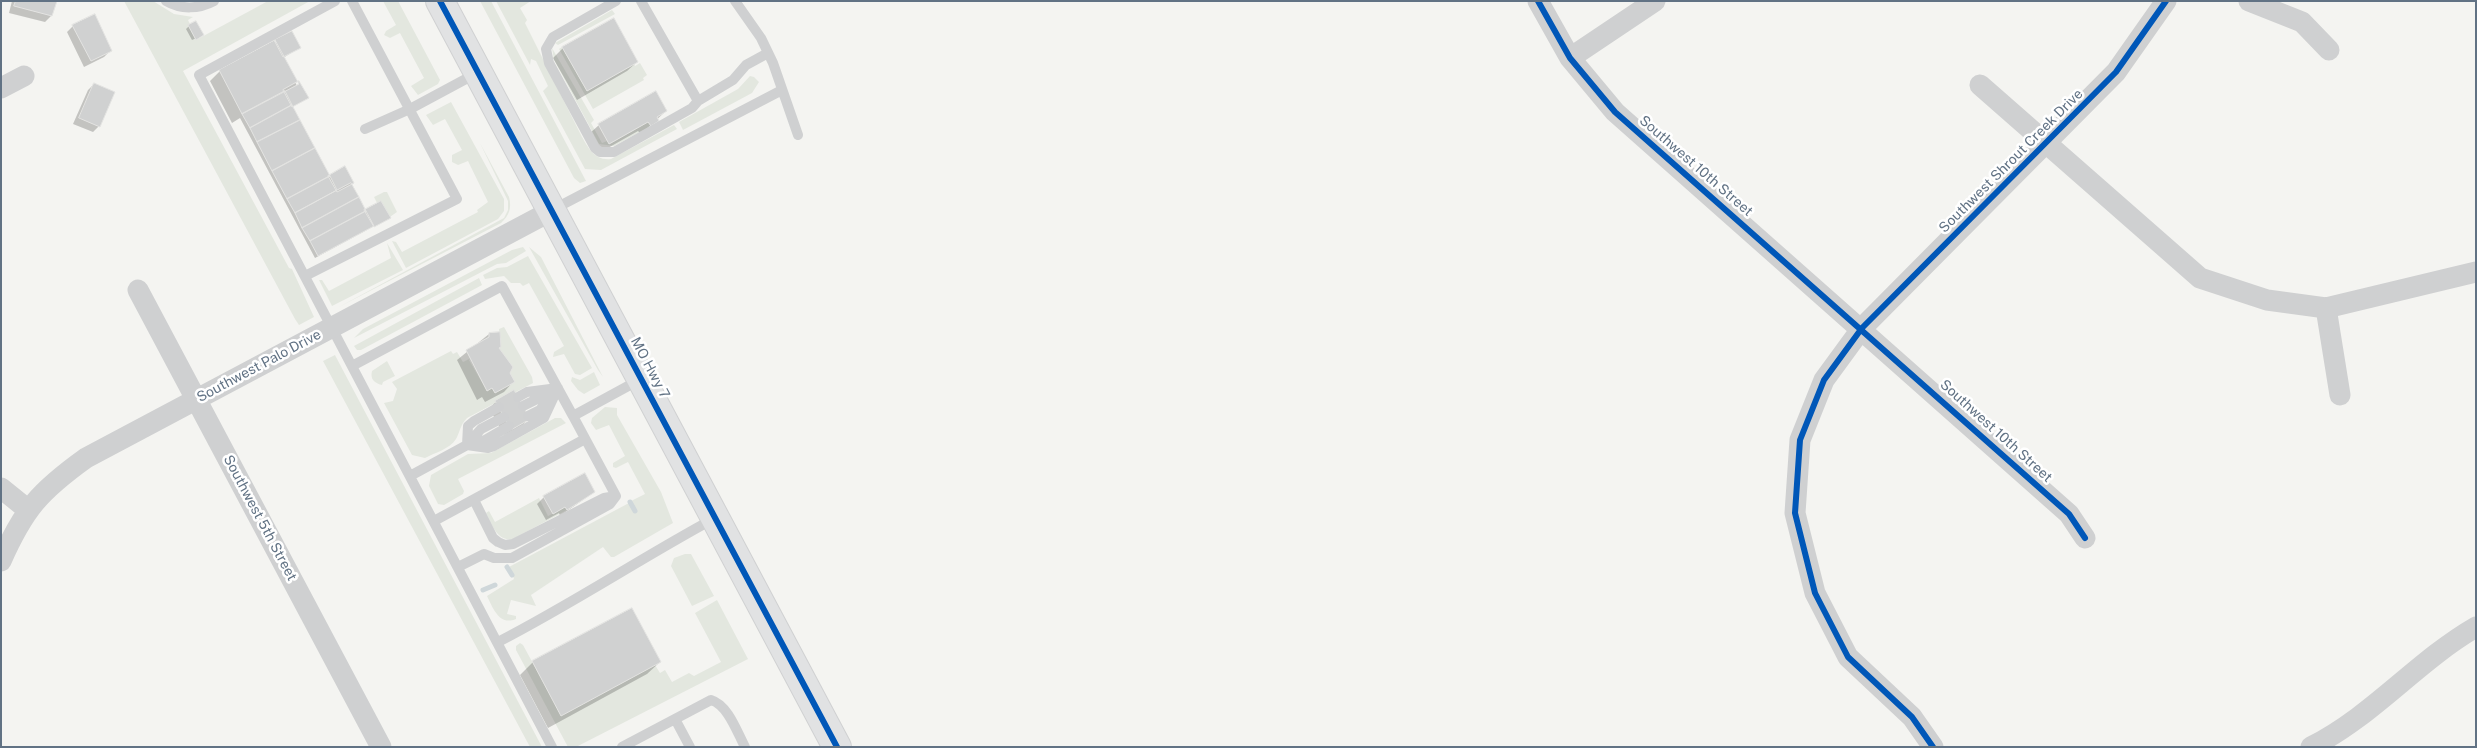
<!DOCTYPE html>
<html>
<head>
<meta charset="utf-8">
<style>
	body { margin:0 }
	#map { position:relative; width:2477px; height:748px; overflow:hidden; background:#f4f4f1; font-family:"Public Sans",sans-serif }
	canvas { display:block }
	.frame { position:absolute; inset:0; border:2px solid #617284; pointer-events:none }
</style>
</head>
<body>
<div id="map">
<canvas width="2477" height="748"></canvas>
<div class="frame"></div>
</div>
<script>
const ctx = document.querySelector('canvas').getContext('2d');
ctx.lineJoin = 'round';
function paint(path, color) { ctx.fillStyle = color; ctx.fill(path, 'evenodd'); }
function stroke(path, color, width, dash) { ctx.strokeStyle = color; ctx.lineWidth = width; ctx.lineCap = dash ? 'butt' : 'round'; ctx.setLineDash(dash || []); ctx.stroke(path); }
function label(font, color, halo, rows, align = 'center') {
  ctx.font = font + ' "Public Sans",sans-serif'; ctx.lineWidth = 5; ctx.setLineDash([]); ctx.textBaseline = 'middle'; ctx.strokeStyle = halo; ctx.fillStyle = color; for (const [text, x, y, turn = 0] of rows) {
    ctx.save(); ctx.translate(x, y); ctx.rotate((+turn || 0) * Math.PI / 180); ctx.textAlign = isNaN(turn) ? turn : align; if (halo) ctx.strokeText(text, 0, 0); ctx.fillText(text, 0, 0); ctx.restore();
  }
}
paint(new Path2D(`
	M124,1H153L174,14L193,17L188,20L190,24L188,25L196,40L268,1H310L183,71L289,268L292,269L314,317L299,325L295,319Z
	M383,1H398L440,80L438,84L418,95L411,86L424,78L400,33L390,38L384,35L386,31L396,25Z
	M480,1H491L586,181L580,183L574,178Z
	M496,1H531L520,8L527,20L525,23L582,137C589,149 595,161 611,159L674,125L677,129L601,170L585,169L543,91L548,86L536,61L531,59L530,65Z
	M612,10L615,14L558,45L555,43Z
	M562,47L587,91L634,64L635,66L640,63L647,75L643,78L644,80L593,109L559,49Z
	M552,48L594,120L591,123L602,143L607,141L610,144L648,122L651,126L614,146L599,144L554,60Z
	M750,76L754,77L759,82L752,93L683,130L679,122L738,89Z
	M451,102L504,199V211L498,219L406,268L392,241L396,242L402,252L478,212L477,210L488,202L468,161L458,165L452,162V155L462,150L445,119L433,125L426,115Z
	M480,143L509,197C512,208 509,216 501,223L337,308L504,218L508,210V201Z
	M384,192H387L397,212L384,221L385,219L374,197Z
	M387,243L403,270L332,306L319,280H322L329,291L391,258Z
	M523,247L526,251L506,263L497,264L354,338L363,329L512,250Z
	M529,247L541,257L603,377L598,370Z
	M528,256L592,368L580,375L575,374L564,354L553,357L554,352L564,346L529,283L523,286L520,283H511L504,276L485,279L483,275L497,268L507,267Z
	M479,278L482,285L361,350H357L354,346Z
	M504,327L532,377L533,383L467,418C460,425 460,432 456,439C450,449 434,453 425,458L412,455L384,403L393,401L397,389L392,382L451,351L453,354L457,352L463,362L471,358L469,360L487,391L492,388L495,393L515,382L510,373L513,367L499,348L501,347L499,329Z
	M335,355L336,357L542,747H530L323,361Z
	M387,361L395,376L383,382L382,385C374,383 370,379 372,371Z
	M594,372L600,385L584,394L578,390L571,381L572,377L580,380Z
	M605,407L617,408V415L661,492L673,523L614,557H611L603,547L531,595L536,606L511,600L507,614L516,616V619C499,626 493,608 487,596L514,579L509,567L629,503L634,511L631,501L645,494L628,462L616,468L613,467V463L625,456L609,425L596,430L591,423L592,418Z
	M555,418H561L566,423L458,479L464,491L463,494L444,505L438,504L429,486L431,475L468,454L491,453Z
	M539,498L548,516L565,507L567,510L513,539C497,542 492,524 486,513L489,511L495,522Z
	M685,554H691L714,596L692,606L671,566L674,558Z
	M717,600L748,659L576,747H568L516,650V646L520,643L523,645L561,715L655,665L660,673L665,670L672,682L689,673L694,676L721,662L695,613Z`), '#e3e7df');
paint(new Path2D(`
	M12,1H55L51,16L45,22L9,13Z
	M73,26L110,51L104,57L84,67L67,32Z
	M189,26L201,36L192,40L186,29Z
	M274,42L299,48L283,58L304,100L292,107L329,177L344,168L365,211L389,218L315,258L240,118L232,123L210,81L220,71Z
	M563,48L637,62L627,71L577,100L553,58Z
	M94,84L99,126L93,132L73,124L88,90Z
	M666,111L641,134L638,131L599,153L589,134L599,125Z
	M489,334L511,365V371L509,374L513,382L504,392L485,402L482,397L477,400L457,360Z
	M496,402L528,419L522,426L504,435L489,408Z
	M585,475L594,492L560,516L559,513L546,520L537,504L544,497Z
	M533,662H660L647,674L548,728L520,675Z`), '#0003');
stroke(new Path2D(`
	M630,502L635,511
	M507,567L512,575
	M483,590L495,585`), '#cfd7da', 5);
const building = new Path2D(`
	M16,1H57L52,16L14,6Z
	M95,14L112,51L91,61L72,25Z
	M614,18L638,62L587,91L562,47Z
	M196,21L204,35L196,40L188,25Z
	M292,31L301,48L283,57L274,40Z
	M275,40L299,84L242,114L219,70Z
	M299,81L309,98L292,107L283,90Z
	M94,83L115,92L100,127L79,118Z
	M285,91L292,105L250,128L242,114Z
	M656,91L667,111L657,117L659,121L651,126L648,122L609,144L598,124Z
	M292,105L300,120L257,142L250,128Z
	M300,120L315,148L272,171L257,142Z
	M315,148L330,176L287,199L272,171Z
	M345,166L354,183L337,192L328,176Z
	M330,176L337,190L295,213L287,199Z
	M351,183L359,197L302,228L295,213Z
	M359,197L366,211L310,241L302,228Z
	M381,201L391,218L374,227L364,210Z
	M366,211L374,226L318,256L310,241Z
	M500,332L501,347L499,348L513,367L510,373L515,382L495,393L492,388L487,391L466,350L489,337V333Z
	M514,390L530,419L511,430L495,401Z
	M585,473L595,492L567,510L565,507L553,514L543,496Z
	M632,608L661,662L561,716L532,661Z`);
paint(building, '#d0d1d1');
stroke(building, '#e3e3e1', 1);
const primary = new Path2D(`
	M440,1L837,747`);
stroke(primary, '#d0d1d2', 30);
stroke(new Path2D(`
	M166,1C181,10 199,9 214,1
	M335,1L199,75L552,747
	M616,1L553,37L546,49L549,63L595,148L600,152H614L692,108L698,101
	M641,1L698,101L733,80L746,65L768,53
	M735,1L761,38L773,63L798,135
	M365,129L410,109L477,73
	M552,210L782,90
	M305,276L457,199L352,1
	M352,366L502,286L573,416L641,379
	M518,397L527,392L558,388
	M523,406L553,391
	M528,416L540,410L549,398
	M573,416L616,496
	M470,444L485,440L509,426
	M467,445L468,426L474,421L499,407
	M467,445L481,429L504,417
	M410,476L467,445L488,448L494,446L544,418L558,388
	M474,500L493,538L498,542L505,545L513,544L604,498L616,496
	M434,521L585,439
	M458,567L484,554L494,558H512L610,504L616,496
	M498,642C572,604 641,558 715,518
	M675,719L690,747
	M622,747L711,700C728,705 737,732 745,747`), '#cfd0d1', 10);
stroke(new Path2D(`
	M1538,1L1570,58L1615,112L2069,514L2085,538
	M2249,1L2302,22L2329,50
	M1570,58L1655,1
	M1980,85L2200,278L2267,300L2326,308L2476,272
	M1,88L24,76
	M138,290L381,747
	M2326,308L2340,395
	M1,488L27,509
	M1,561C24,509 40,491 86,458L551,211
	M1933,747L1912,717L1848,657L1815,593L1795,513L1800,440L1824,380L1862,328L2116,72L2166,1
	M2311,747C2373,716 2417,661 2476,627`), '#cfd0d1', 21);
stroke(primary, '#e1e2e3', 28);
stroke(new Path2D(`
	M440,1L837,747
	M1538,1L1570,58L1615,112L2069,514L2085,538
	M1933,747L1912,717L1848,657L1815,593L1795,513L1800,440L1824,380L1862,328L2116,72L2166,1`), '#0057b8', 6);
label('14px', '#617284', '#fff', [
	["Southwest Shrout Creek Drive",2011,161,-45],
	["Southwest 10th Street",1696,166,41],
	["Southwest Palo Drive",259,366,-28],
	["MO Hwy 7",650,368,62],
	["Southwest 10th Street",1996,431,42],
	["Southwest 5th Street",260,518,62]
]);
</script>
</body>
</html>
